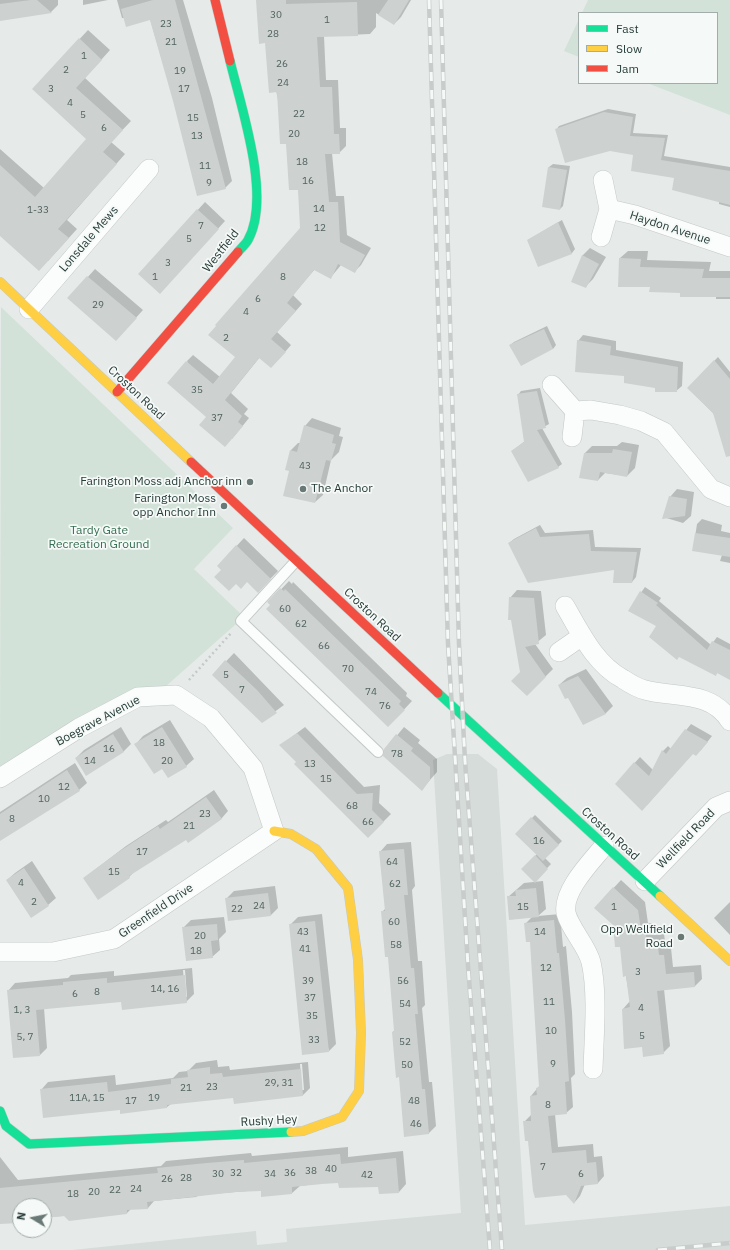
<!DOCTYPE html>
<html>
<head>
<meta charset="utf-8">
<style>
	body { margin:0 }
	#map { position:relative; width:730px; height:1250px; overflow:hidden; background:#e6ebe9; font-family:"IBM Plex Sans",sans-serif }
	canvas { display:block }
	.legend { position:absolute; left:578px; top:12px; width:140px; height:72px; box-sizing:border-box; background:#f5f9f7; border:1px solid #a2adab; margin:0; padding:5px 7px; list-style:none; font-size:12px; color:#263c38 }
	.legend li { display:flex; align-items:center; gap:8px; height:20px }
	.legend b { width:20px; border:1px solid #a2adab }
	.north { position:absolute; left:12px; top:1198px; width:40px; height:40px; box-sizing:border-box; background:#f5f9f7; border:1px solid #a2adab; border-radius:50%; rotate:280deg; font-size:11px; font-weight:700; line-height:16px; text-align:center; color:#263c38 }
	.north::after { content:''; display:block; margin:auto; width:14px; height:18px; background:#697976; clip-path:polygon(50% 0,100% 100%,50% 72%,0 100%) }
</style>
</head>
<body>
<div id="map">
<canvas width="730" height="1250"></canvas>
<ul class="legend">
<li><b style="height:5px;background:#16e098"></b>Fast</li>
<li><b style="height:5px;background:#ffcf43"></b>Slow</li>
<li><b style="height:5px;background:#f24e42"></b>Jam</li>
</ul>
<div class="north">N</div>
</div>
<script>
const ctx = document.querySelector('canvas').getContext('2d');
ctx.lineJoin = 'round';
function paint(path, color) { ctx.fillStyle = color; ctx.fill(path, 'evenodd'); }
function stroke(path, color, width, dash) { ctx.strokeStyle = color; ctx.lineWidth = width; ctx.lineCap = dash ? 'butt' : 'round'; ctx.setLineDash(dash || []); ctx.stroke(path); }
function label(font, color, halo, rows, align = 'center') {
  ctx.font = font + ' "IBM Plex Sans",sans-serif'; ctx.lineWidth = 3.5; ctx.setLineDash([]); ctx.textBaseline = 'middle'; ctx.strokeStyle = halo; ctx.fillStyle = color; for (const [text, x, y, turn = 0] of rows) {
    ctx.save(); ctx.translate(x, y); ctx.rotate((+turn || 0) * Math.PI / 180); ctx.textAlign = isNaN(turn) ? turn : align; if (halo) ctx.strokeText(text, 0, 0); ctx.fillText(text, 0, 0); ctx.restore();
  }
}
paint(new Path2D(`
	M447,754H478L497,769L525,1225L730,1206V1250H72L256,1231L257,1245L287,1242L286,1229L461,1213L433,760Z`), '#d5dcd9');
paint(new Path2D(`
	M588,0H730V115L647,83H717V13H582Z
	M579,19V57L564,51Z
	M1,307L233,528L194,569L244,617L165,687L0,769Z`), '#d2e2d8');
paint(new Path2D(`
	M0,0H58V5L51,12L0,20Z
	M83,0H108L83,5Z
	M117,0H183L212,98L232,181L225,188L174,101L150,19L122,18Z
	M261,0H411L401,17L394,24L376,13V27L370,34L324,36L326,80H338L340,128H346V146L339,153H332L336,196H344L347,235L371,248L361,265L354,272L341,265L331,277L315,269L293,295L302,304L277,332L291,345L278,360L260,357L231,393L248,409L244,414L249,418L232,439L208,417L187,361L193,355L220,377L236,357L301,228L299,189L287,143L266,42Z
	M88,30L110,50L85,78L131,121L111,142L125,154L67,220L77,229L48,261L0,235V149L44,188L87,139L33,89Z
	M608,109L636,114L633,133L668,135L664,156L730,167V207L719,204V202L634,154L556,130L559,126Z
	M553,164L570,166L563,206L560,209L543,206L549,167Z
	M205,202L225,221L167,285L140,274Z
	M562,220L575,249L572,253L538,266L528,240Z
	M590,248L606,257L593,279L585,287L582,256Z
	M628,251H648L647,260L711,262L709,271H730V299H716V296L651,286L620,258Z
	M95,269L143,310L123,332L69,298Z
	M547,326L556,345L553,349L510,345L514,342Z
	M583,335L616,341V350L683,362L682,386L676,391L656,388L625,375L578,341Z
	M718,357L730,372V443L713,413L688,388Z
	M540,388L549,424L542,428L562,464L558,467L512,451L525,441L518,395L521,391Z
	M312,418L341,428L339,436L343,437L339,452L331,460L323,495L315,502L291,471L286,469L291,450L298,443H301L305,426Z
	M622,442L639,445L635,468L627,476L605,473L598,480L584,454L592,446H617Z
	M677,489L694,492L691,516L683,523L663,517L670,497Z
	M702,519L722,525L721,531L730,533V563L720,561L722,555L693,550L697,524Z
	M540,525L545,533L593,530L595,547L641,548L636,577L632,582L615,568L509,543L514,539Z
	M244,538L278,571L265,584L247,581L222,570L218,566Z
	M289,581L292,584L293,582L407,693L406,696L412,701L396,718L269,602Z
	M645,587L661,598L659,601L711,645L717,637L730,644V678L718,672L715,675L658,626L629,610Z
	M517,590L541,591L546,635L535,644L553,669L527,695L521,672L510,598Z
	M234,653L284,705L262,721L213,675Z
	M586,669L613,706L605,714L568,697L559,685L567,678Z
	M170,720L194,759L186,766L136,744L143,736Z
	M691,724L712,736L701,750L693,753L647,805L616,784L640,757L653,770L663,751L668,746L671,749Z
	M121,727L131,744L123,752L76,758L84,750Z
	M305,727L364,787L380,785L379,803L391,814L368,837L281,745Z
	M404,727L420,740L418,743L437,759V772L422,789L385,750Z
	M75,763L87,783L79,790L0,840V812Z
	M214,790L228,811L221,819L186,838L135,871L129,877L84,878L126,846L166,820L168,822Z
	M535,815L562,841L545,858L551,864L535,881L522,869L537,854L516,834Z
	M411,842L415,886L412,890L418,961H422L425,1005L422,1008L429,1082H432L436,1126L428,1134L399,1076L393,1032L395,1029L389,956L382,912L386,908L380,852L387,844Z
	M32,861L56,898L48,905L31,916L7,880L15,873Z
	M621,880L645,902L648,923H652L654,935L664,934L666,948H671L673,967L701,965L702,979L695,986L664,989L670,1046L663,1053L643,1046L623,1009L630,1001L621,945L614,925L595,908Z
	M543,881L546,909L538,916L560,914L563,947L566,946L572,1012L575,1074L571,1078L573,1107L566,1113L555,1114L558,1147L593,1144L594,1157L602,1156L604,1176L598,1183L585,1184L580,1196L574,1203L529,1140L524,1122L531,1115V1096L540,1085L531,941L525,924L532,917L508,897L524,883Z
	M275,886L278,908L271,915L226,899L234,891Z
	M730,902V935L714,918Z
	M322,914L336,1044L329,1051L290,925L298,917Z
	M224,917L226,932L219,939L220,950L212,957L183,928L191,920Z
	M192,968L194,994L186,1002L122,1001L44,1008L47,1048L40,1055L8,991L15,983L68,978L71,975L114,971V976ZM183,970H185L187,997H185Z
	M217,1060L218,1067L229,1066L230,1070L308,1062L310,1088L303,1095L234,1096L171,1104L167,1107L121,1113V1109L41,1090L48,1082L115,1075L116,1085L173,1078L179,1072L188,1071L196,1063ZM300,1064H302L304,1090H302Z
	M348,1147V1157L403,1151L406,1184L399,1192L379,1186L339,1181L300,1186L292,1193L262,1196L261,1190L199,1195L196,1197L154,1201L148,1208L131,1209L127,1213L44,1217V1206H20V1220L18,1222L0,1223V1157L18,1180L161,1166L166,1161L251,1153L252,1156Z`), '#0003');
paint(new Path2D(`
	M31,0H37L52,13L0,21V4Z
	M153,0H175L226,189L197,196L173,101L150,20L126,27L121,9Z
	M256,0H286V4L357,2L358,36L317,37L320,87H332L334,134H339L340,154H325L329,202H338L340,242L365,255L355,273L338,264L331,279L314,270L287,303L296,311L271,339L286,352L271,368L259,358L225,400L242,416L238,422L243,426L225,447L199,425L206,417L167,383L186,361L213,384L235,357L208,335L216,326L215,325L300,228L298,190H289L286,144H280L277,92L269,93L265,43L259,44Z
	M388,0H409L394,25L378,15Z
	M79,38L102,60L76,88L123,130L103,152L117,164L58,229L69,238L39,271L0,236V165L35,197L86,139L32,89Z
	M604,112L633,117L630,136L665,138L661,160L730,171V205L672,190L674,178L631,171L633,155L610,151L565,163L555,129Z
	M548,167L567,170L560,210L542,207Z
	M197,209L219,229L160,294L138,274Z
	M558,222L572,254L538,267L527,240Z
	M582,255L599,264L586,288L571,282Z
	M619,258L641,259L640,267L704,269L702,278H730V297H680V293L649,292L650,287H618Z
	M87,276L137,318L116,341L67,298Z
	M544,329L553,349L521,366L509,345Z
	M577,340L611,346L610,355L678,367L677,392H655V388L624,383V376L575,372Z
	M714,360L730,379V456L726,457L713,413L687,388Z
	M537,391L546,428L537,430L559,468L528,482L511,451L524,442L517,394Z
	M304,425L334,435L332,443L336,444L331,461L326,460L315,503L283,496L289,471L285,470L290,450L297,452Z
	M613,449L632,452L627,477L600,472L598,481L579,478L584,453H612Z
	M669,496L687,499L685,516L662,519Z
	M536,528L540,537L589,534L591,551L637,552L632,583H613L614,570L528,583L508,543Z
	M695,533L730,538V557L692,551Z
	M236,545L271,579L258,593L247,582L241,589L236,584L229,591L214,577L221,570L217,566Z
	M280,588L284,591L285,589L401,701L399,704L405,710L388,727L266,609L270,605L267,602Z
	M640,591L658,603L656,605L707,650L712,641L730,650V680L717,673L716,676L679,657L677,660L649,637L656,626L628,611Z
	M509,597L534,598L539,644L525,647L546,677L527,696L511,681L520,672L511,620H508Z
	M225,660L257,690L277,713L262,723L212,675Z
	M578,676L606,714L583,725L568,698L565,699L558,685Z
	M162,727L187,767L168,778L162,769L154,774L134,744Z
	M685,729L708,742L696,756L693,754L642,811L615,784L634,762L649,776L662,750L666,754Z
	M297,733L357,794L373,793L372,810L384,822L368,838L294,764L296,762L279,745Z
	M113,734L124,752L86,776L75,758Z
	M396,734L413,748L411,751L430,767V780L422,791L383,756L384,749Z
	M67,770L80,791L0,841V814Z
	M206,797L222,819L188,843L186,840L129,876L130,878L98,900L83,878L117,853L158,826L160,829Z
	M531,817L559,845L543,861L515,834Z
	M404,849L408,895H404L411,968H414L418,1014H415L422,1089H425L429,1134L404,1137L399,1077L396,1078L392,1032L394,1031L388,957H385L381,911H385L379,851Z
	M535,855L548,869L535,883L521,869Z
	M24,868L49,906L31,918L6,880Z
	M613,887L638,910L641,930L645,929L647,942L657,941L659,955H664L666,974L694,972L695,987L657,991L664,1054L643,1057L642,1047L624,1049L622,1009L630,1007L626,976L623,977L620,947H615L613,925L594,908Z
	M536,888L539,917L509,920L507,896H516L515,890Z
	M268,893L271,916L228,921L225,898Z
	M554,920L557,953H559L565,1020L569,1081L565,1082L567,1114L548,1116L552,1153L586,1150L587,1163L596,1162L598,1184L581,1186L574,1204L566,1195L535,1198L533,1191L528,1141H525L523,1121H531L530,1096L537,1095L536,1088L539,1087L530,942H526L524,923Z
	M315,921L329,1052L302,1055L289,924Z
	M217,924L218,940L211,941L213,958L186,961L182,927Z
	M185,975L187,1003L122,1010L121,1002L36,1010L40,1056L13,1058L7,990L63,985V982L107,978V983Z
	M210,1067V1074L222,1073L223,1077L301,1069L303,1096L234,1104L233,1098L167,1105V1108L120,1114V1110L43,1118L40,1089L107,1082L108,1092L171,1084V1079L188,1077L187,1070Z
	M340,1154L341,1164L396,1158L399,1193L379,1194L378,1187L339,1188L338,1183L322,1184L292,1187V1194L261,1197V1191L236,1192L147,1202L148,1209L127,1210V1214L69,1221L64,1216L44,1218V1206H20L19,1223L0,1224V1188L158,1173L157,1168L207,1163L244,1160V1163Z`), '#cdd2d0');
const lane = new Path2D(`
	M296,561L241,621L378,752`);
const street = new Path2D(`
	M609,209L635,215L730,247
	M601,237L609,209L603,180
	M29,309L149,169
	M552,385L575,411L591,410L620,415L641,421L664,432L711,489L730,497
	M572,437L575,411
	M565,606C580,632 595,664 623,679C629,683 637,688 645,690C674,698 711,690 730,721
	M559,652L582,636
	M0,778L79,728L138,697L176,695L211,718L253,768L274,831L114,939L53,952H0
	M645,881L716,807L730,801
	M593,1069C594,1037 598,993 591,962C587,946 570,929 566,913C562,891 591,862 604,846`);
const fast = new Path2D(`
	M230,61C241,107 272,197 248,240C246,244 241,248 238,252
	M438,693L660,896
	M0,1111L6,1126L29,1144L291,1132`);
const slow = new Path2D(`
	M0,282L191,462
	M274,831L291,834L316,849L348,888L358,960L361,1033L359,1091L342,1117L303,1131L291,1132
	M660,896L730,961`);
const jam = new Path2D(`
	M215,0L230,61
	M117,392L238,252
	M191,462L438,693`);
stroke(lane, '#c3c8c6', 12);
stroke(street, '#c3c8c6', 20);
stroke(fast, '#c4c9c7', 10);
stroke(slow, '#c4c9c7', 10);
stroke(jam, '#c4c9c7', 10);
stroke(new Path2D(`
	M189,680L232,632`), '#c3cac8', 2.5, [2, 3]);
stroke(lane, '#fbfcfc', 10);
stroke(street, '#fbfcfc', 19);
stroke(fast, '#16e098', 9);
stroke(slow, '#ffcf43', 9);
stroke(jam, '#f24e42', 9);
const rail = new Path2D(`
	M429,0L448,644L468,966L490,1250
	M441,0L459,644L465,761L502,1250
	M658,1250L730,1243`);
stroke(rail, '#c8ccca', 4.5);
stroke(rail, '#f5f9f7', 3, [9]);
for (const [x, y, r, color] of [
	[250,482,4,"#697976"],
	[303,489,4,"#697976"],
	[224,506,4,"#697976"],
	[681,937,4,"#697976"]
]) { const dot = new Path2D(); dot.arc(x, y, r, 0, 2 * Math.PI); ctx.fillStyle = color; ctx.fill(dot); stroke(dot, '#f5f9f7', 1.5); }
label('10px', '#50625f', null, [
	["30",276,15],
	["1",327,20],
	["23",166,24],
	["28",273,34],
	["21",171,42],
	["1",84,56],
	["26",282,64],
	["2",66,70],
	["19",180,71],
	["24",283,83],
	["3",51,89],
	["17",184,89],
	["4",70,103],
	["22",299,114],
	["5",83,115],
	["15",193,118],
	["6",104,128],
	["20",294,134],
	["13",197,136],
	["18",302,162],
	["11",205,166],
	["16",308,181],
	["9",209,183],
	["14",319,209],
	["1-33",38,210],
	["7",201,226],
	["12",320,228],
	["5",189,239],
	["3",168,263],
	["1",155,277],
	["8",283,277],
	["6",258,299],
	["29",98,305],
	["4",246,312],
	["2",226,338],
	["35",197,390],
	["37",217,418],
	["43",305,466],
	["60",285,609],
	["62",301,624],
	["66",324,646],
	["70",348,669],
	["5",226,675],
	["7",242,690],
	["74",371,692],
	["76",385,706],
	["18",159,743],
	["16",109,749],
	["78",397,754],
	["14",90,761],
	["20",167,761],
	["13",310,764],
	["15",326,779],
	["12",64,787],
	["10",44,799],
	["68",352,806],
	["23",205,814],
	["8",12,819],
	["66",368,822],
	["21",189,826],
	["16",539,841],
	["17",142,852],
	["64",392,862],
	["15",114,872],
	["4",21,883],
	["62",395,884],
	["2",34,902],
	["24",259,906],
	["15",523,907],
	["1",614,907],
	["22",237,909],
	["60",394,922],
	["43",303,932],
	["14",540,932],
	["20",200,936],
	["58",396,945],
	["41",305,949],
	["18",196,951],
	["12",546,968],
	["3",638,972],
	["39",308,981],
	["56",403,981],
	["14, 16",165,989],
	["8",97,992],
	["6",75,994],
	["37",310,998],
	["11",549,1002],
	["54",405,1004],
	["4",641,1008],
	["1, 3",22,1010],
	["35",312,1016],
	["10",551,1031],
	["5",642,1036],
	["5, 7",25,1037],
	["33",314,1040],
	["52",405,1042],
	["9",553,1064],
	["50",407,1065],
	["29, 31",279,1083],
	["23",212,1087],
	["21",186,1088],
	["11A, 15",87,1098],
	["19",154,1098],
	["17",131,1101],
	["48",414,1101],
	["8",548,1105],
	["46",416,1124],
	["7",543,1167],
	["40",331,1169],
	["38",311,1171],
	["32",236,1173],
	["36",290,1173],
	["30",218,1174],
	["34",270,1174],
	["6",581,1174],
	["42",367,1175],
	["28",186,1178],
	["26",167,1179],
	["24",136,1189],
	["22",115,1190],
	["20",94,1192],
	["18",73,1194]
]);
label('12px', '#263c38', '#f5f9f7', [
	["Haydon Avenue",670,228,18],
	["Lonsdale Mews",89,239,-49],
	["Westfield",221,251,-52],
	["Croston Road",136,393,43],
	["Croston Road",372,615,43],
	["Boegrave Avenue",98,721,-28],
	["Croston Road",610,834,42],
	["Wellfield Road",686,839,-46],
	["Greenfield Drive",156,911,-34],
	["Rushy Hey",269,1121,-3]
]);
label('12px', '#263c38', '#f5f9f7', [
	["Farington Moss adj Anchor inn",242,482],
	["The Anchor",311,489,"left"],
	["Farington Moss",216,499],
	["opp Anchor Inn",216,513],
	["Opp Wellfield",673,930],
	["Road",673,944]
], 'right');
label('12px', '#356e51', '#f5f9f7', [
	["Tardy Gate",99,531],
	["Recreation Ground",99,545]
]);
</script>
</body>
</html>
